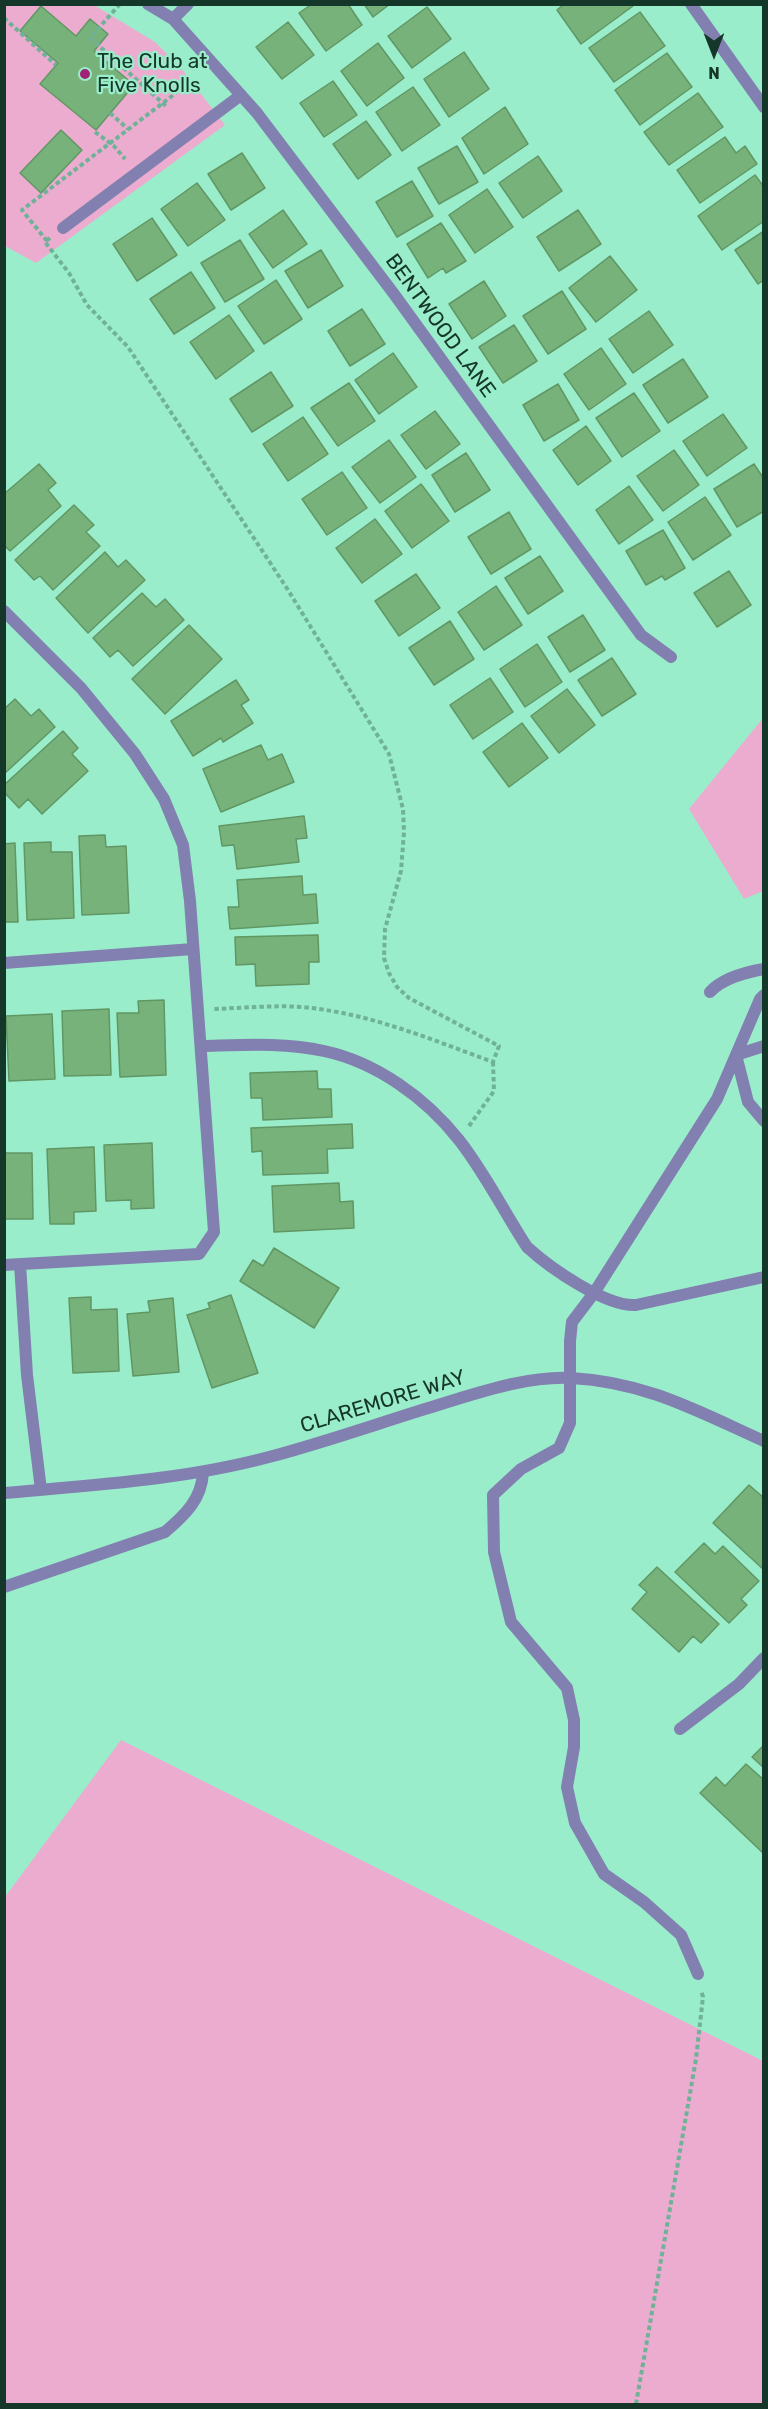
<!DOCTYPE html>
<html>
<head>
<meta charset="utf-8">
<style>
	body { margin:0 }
	#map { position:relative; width:768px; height:2409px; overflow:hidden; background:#9aedca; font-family:Rubik,sans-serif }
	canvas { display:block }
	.frame { position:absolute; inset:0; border:6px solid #14372a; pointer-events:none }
	.north { position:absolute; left:684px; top:24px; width:60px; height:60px; -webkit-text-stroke:4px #9aedca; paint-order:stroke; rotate:180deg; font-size:16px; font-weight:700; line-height:24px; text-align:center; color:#14372a }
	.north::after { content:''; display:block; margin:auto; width:21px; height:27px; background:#14372a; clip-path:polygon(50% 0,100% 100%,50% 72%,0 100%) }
</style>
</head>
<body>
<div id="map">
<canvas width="768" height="2409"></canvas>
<div class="frame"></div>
<div class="north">N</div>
</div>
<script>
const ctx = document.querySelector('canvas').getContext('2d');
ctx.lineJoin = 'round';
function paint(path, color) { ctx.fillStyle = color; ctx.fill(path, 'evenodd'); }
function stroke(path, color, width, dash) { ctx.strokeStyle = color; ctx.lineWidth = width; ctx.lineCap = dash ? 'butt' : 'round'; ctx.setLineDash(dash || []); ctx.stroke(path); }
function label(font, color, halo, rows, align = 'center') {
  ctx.font = font + ' Rubik,sans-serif'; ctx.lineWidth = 4.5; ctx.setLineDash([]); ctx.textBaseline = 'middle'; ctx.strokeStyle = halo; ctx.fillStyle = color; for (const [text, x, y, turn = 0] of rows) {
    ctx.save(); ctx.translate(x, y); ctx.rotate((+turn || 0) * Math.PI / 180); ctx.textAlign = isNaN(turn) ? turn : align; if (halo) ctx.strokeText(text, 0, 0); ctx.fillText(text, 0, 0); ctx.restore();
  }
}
paint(new Path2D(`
	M4,5H94L155,42L181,68L225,125L36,263L5,246Z
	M763,718V891L744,899L689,809Z
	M121,1740L763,2061V2404H5V1897Z`), '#ecaccf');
const building = new Path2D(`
	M312,4H348L362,25L326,51L299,13Z
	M364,4H390L373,17Z
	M564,4H632L633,6L581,44L557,10Z
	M41,6L76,36L90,19L108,34L94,51L134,85L96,130L40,84L58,63L20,31Z
	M427,7L451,39L412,68L388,36Z
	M640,12L665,46L614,82L589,48Z
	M288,22L314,55L282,79L256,47Z
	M378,43L404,78L367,106L341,71Z
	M464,52L489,89L449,117L424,79Z
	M667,53L692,87L640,125L615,90Z
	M333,81L357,115L324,137L300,103Z
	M413,87L440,125L402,151L376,112Z
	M698,93L723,127L669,165L644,132Z
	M505,107L528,144L484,174L462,138Z
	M366,121L391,155L358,179L333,144Z
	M61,130L82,150L41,193L20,173Z
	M725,137L736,153L745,146L757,164L700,203L677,170Z
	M457,146L478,182L439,204L418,168Z
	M242,153L265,188L231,210L208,174Z
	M538,156L562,191L523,218L499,183Z
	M755,175L764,187V221L722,250L698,216Z
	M412,181L433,216L397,237L376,202Z
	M197,183L225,220L188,246L161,209Z
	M487,189L513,227L475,253L449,215Z
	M283,210L307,244L273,268L249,234Z
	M578,210L601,244L559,271L537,237Z
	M152,218L177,255L137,281L113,244Z
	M441,223L466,261L446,273L443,268L428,278L407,244Z
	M764,231V280L758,284L735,250Z
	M240,240L264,279L225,302L201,263Z
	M321,250L343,286L308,308L285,271Z
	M610,256L637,290L596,322L569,288Z
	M191,272L215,308L174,334L150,299Z
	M276,280L302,319L264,344L238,306Z
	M484,281L506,316L472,339L449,304Z
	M562,291L586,329L548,354L523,316Z
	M362,309L385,344L350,366L328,331Z
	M649,311L673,345L633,373L609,339Z
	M229,315L254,351L216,379L190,342Z
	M514,325L537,361L503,383L479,347Z
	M601,348L626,384L589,410L564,374Z
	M393,353L417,387L379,414L355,380Z
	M683,359L708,397L668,423L643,385Z
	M271,372L293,406L252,432L230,399Z
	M349,383L375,421L338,446L311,408Z
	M558,384L579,420L544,441L523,405Z
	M634,393L660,431L622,457L596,418Z
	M435,411L460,444L426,469L401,435Z
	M723,414L747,448L707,476L683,441Z
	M303,417L328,454L288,481L263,444Z
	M586,426L611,461L578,485L553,450Z
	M389,440L416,477L380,503L352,467Z
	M674,450L699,485L663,511L637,476Z
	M466,453L490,490L455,512L432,475Z
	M39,464L56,483L48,490L61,506L10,551L4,545V494Z
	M754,464L764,479V511L737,527L714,489Z
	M342,472L367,508L327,535L302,499Z
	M421,484L449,521L412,548L385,511Z
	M629,486L653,520L619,544L596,510Z
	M705,497L731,535L693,560L668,522Z
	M74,505L94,525L86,532L100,546L53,590L40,576L34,580L15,560Z
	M509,512L531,549L491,574L468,537Z
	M375,519L402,554L362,583L336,548Z
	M663,530L685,568L665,580L662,576L646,585L626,551Z
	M105,552L118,567L126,560L145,580L88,633L56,598Z
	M540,556L563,591L528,614L505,578Z
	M729,571L751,605L717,627L694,593Z
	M416,574L440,608L399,636L375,601Z
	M496,586L522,625L484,650L458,612Z
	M142,593L156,607L165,599L184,620L133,666L118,650L110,657L93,638Z
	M583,615L605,650L570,672L548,637Z
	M450,621L474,659L434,685L409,648Z
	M189,625L222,659L165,714L132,679Z
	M537,644L562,682L525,707L500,669Z
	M612,658L636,694L602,716L578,680Z
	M490,678L513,712L473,739L450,705Z
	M236,680L249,700L241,705L253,723L223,742L221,738L193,756L171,721Z
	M567,689L595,725L559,753L531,716Z
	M15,699L31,716L39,709L55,727L4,774V709Z
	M522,723L548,758L509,787L483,752Z
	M63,731L78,748L72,754L88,771L42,814L28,799L19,808L4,792V785Z
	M261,745L268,760L282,754L294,782L221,812L203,769Z
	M304,816L307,838L296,839L299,862L237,869L234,845L222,846L219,826Z
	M105,835L106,847L126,846L129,913L82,915L79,836Z
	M51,842V852H72L74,918L27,920L24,843Z
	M15,843L18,922H4V844Z
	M302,876L303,895L316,894L318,923L230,929L228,907H239L237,880Z
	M318,935L319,962H309V984L256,986L255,964L236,965L235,937Z
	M164,1000L166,1075L120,1077L117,1013H139L138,1001Z
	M109,1009L111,1075L64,1076L62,1011Z
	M52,1014L55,1079L9,1081L6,1016Z
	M317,1071L318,1089H331L332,1117L263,1120L262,1098H251L250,1073Z
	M352,1124L353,1148L327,1149L328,1173L263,1175L262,1151L252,1152L251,1128Z
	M152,1143L154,1208L131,1209V1200L106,1201L104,1145Z
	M94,1147L96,1211L74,1212V1224H50L47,1149Z
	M4,1153H32L33,1219H4Z
	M339,1183L340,1202L353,1201L354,1228L274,1232L272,1186Z
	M274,1248L339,1288L314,1328L240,1281L253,1260L263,1266Z
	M231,1295L258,1373L212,1388L187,1315L210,1308L208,1303Z
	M91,1297V1310L117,1309L119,1371L73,1373L69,1298Z
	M173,1298L179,1372L133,1376L127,1314L150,1312L148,1301Z
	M749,1485L764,1498V1570L713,1523Z
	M704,1543L715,1554L723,1546L759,1581L741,1599L747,1605L729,1623L675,1572Z
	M657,1567L719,1624L701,1643L693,1636L679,1652L632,1609L647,1592L639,1585Z
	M764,1745V1768L752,1757Z
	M746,1764L764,1780L763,1853L700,1793L716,1777L725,1786Z`);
paint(building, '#77b27b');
stroke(building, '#609764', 1.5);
stroke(new Path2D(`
	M120,4L90,38L166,106
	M4,18L56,65
	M110,113L128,129
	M95,132L114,146L125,159
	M50,238L45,242L69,273L87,305L128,347L288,590L389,754L403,809L404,832L401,871L385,929L384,958L389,973L397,987L409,998L499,1046L493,1062C430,1039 369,1013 302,1007C273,1005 243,1008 214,1009
	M47,241L22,210L176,93
	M469,1126L494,1091L493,1062
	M636,2404L696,2059L703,1997L701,1990`), '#6fb297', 4, [4.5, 3]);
stroke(new Path2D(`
	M63,228L241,95
	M710,992C722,979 746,972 764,969
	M201,1046C242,1045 284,1042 324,1051C376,1062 426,1098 459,1140C485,1173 504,1212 527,1247C550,1268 606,1307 636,1305L764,1277
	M764,1046L736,1055L748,1102L764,1121
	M4,1587L165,1532C185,1515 202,1499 203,1472
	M698,1974L681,1935L644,1902L604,1874L575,1823L567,1787L574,1747V1720L567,1688L511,1622L494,1552L493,1495L521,1469L559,1448L570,1423V1341L572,1322L594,1293L717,1099L760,999L764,995`), '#8280b0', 12);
stroke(new Path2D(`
	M148,4L173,19L257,113L394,294L641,635L671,657
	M691,4L764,107
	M173,19L188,4
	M4,611L81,688L135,754L164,799L183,845L190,901L214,1232L199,1254L4,1265
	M4,963L193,949
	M20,1264L27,1375L41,1490
	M4,1493C93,1485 183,1480 269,1457C326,1442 382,1422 438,1405C481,1392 527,1376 571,1378C646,1382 697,1411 764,1441
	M680,1729L739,1684L764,1658`), '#8280b0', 12);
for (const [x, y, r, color] of [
	[85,74,6,"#a12376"]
]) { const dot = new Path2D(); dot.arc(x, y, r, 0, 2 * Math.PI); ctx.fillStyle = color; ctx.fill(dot); stroke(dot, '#9aedca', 2); }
label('21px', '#14372a', '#9aedca', [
	["The Club at",97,62],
	["Five Knolls",97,86]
], 'left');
label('21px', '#14372a', '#9aedca', [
	["BENTWOOD LANE",440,326,54],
	["CLAREMORE WAY",383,1402,-17]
]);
</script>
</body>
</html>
